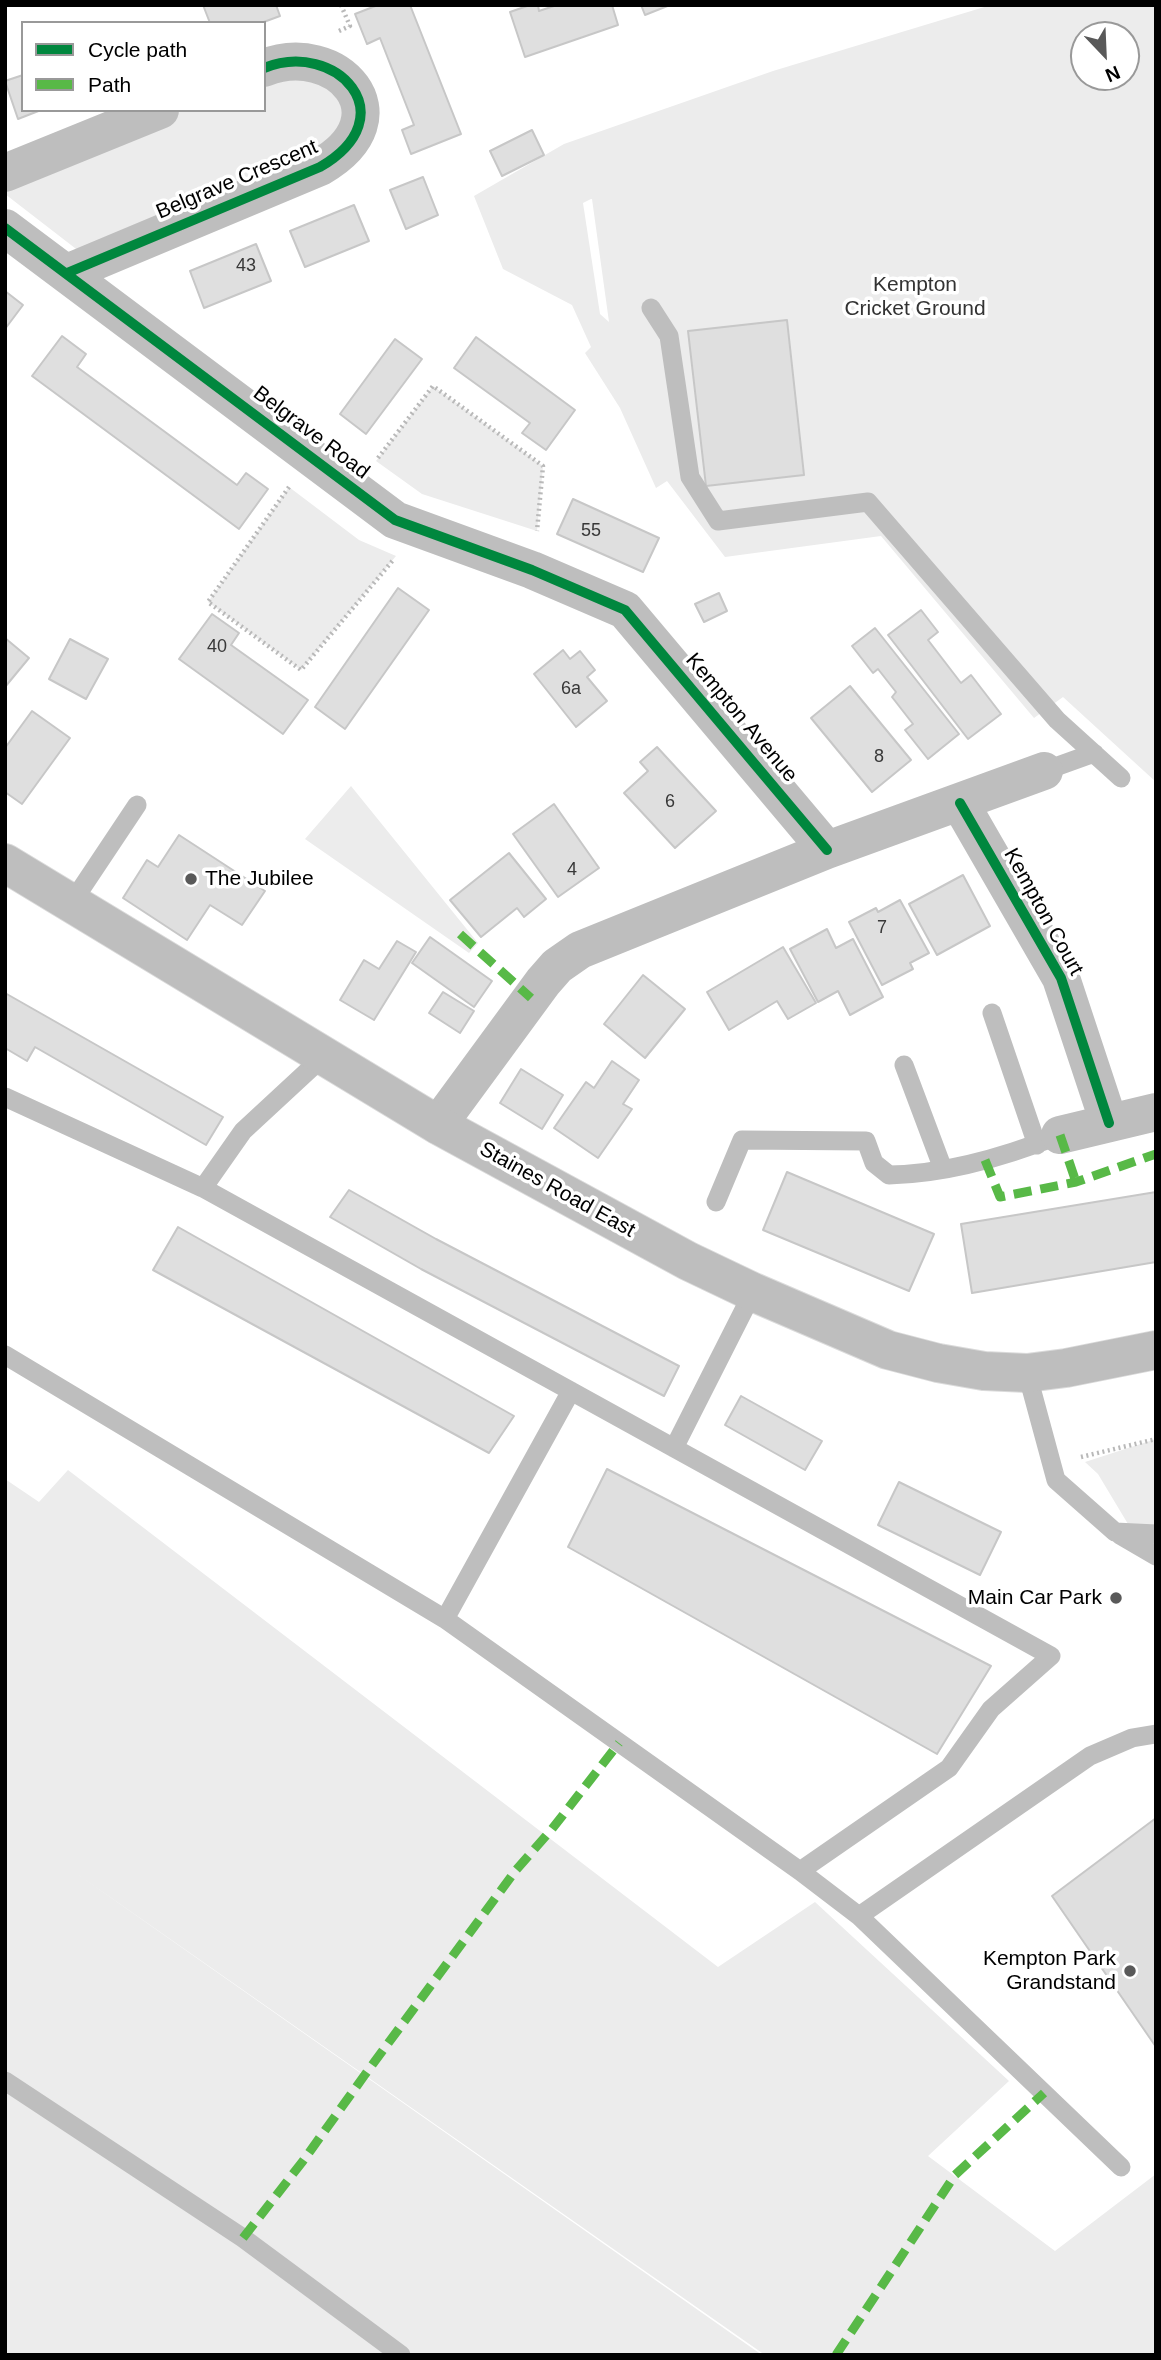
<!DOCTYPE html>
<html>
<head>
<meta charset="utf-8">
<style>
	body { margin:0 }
	#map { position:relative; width:1161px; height:2360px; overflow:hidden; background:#fff; font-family:Arial,sans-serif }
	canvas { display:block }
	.frame { position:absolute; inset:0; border:7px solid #000; pointer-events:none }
	.legend { position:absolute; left:21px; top:21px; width:245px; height:91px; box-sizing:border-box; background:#fff; border:2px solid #999; margin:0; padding:9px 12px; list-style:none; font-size:21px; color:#000 }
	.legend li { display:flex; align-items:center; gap:14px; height:35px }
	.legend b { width:35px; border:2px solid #999 }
	.north { position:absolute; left:1070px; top:21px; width:70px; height:70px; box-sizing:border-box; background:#fff; border:2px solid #999; border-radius:50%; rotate:157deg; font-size:19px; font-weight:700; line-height:28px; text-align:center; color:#000 }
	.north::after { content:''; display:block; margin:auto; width:24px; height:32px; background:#595959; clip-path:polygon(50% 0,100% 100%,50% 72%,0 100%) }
</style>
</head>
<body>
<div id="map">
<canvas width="1161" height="2360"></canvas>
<div class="frame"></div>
<ul class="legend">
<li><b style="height:9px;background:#00873e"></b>Cycle path</li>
<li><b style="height:9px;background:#58b947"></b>Path</li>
</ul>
<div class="north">N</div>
</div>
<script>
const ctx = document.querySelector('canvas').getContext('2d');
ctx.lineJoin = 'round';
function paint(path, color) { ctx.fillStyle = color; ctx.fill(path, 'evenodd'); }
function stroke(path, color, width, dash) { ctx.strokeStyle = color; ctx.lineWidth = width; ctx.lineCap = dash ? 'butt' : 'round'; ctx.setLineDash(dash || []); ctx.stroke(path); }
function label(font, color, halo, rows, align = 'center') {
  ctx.font = font + ' Arial,sans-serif'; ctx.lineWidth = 7; ctx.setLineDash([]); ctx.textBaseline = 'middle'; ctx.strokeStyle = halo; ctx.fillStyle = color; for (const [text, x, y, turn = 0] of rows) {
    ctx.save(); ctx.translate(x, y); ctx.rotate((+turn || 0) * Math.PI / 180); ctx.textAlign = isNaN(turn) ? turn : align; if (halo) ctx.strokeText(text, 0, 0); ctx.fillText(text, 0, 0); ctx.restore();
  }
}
paint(new Path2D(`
	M991,5H1156V782L1063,697L1034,718L881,536L725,557L667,481L656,488L620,408L585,353L591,347L572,305L503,269L474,196L564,144L773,71ZM1084,35H1126V77H1084ZM591,199H592L609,322L600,314L583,203Z
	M264,68L344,78L352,140L93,262L5,194V173L160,110H264Z
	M433,386L543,466L537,531L422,494L376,461Z
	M289,487L359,540L396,556L301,670L208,602Z
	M351,786L478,943L469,953L305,839Z
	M1156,1439V1534H1134L1098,1474L1085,1462Z
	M68,1470L718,1967L815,1902L1009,2081L928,2156L1055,2251L1156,2174V2355H765L70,1869L762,2355H5V1479L39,1502Z`), '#ececec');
const building = new Path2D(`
	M203,5H276L280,16L261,23H210Z
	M378,5H410L461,134L411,154L402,130L414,125L380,38L367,44L355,14Z
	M530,5H538L539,11L557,5H612L618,25L525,57L510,12Z
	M641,5H670L645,15Z
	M23,75V110H41L18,119L5,81Z
	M532,130L544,155L502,176L490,151Z
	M423,177L438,215L406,229L390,190Z
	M354,205L369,241L305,267L290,231Z
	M256,244L271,281L204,308L190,271Z
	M5,291L23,305L5,329Z
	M787,320L804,475L706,486L688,331Z
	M62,336L86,354L77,367L237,485L246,473L268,489L239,529L32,376Z
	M476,337L575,410L546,450L522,433L530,423L454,368Z
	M395,339L422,359L366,434L340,414Z
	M573,499L659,538L643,572L557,534Z
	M398,588L429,610L345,729L315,707Z
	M719,593L727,611L704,622L695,604Z
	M921,610L938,632L928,640L961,683L971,675L1001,714L968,739L888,635Z
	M212,614L239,633L231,645L308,700L283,734L179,659Z
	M875,628L959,734L928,759L905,730L913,724L892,697L896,692L878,669L873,673L852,646Z
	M5,638L29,658L5,687Z
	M70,639L108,659L86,699L49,679Z
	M563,650L570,659L580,651L595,670L587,677L607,701L576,727L534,674Z
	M850,686L911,760L872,792L811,718Z
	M32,711L70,738L22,804L5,792V748Z
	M657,747L716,811L675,848L624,793L648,771L640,762Z
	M554,804L599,868L558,897L513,834Z
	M179,835L265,891L242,925L210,905L187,940L123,898L147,860L158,867Z
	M509,853L546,899L524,917L517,908L481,937L450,900Z
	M963,875L990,926L937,955L909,904Z
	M900,900L929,953L910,963L913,969L882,985L849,922L876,908L878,912Z
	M827,929L836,948L853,939L883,997L850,1015L838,991L818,1002L790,949Z
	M430,937L492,981L474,1007L412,963Z
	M397,941L416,952L374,1020L340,1000L364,960L379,969Z
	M783,947L816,1003L788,1019L777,1001L729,1030L707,992Z
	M643,975L685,1009L645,1058L604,1024Z
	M443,992L474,1011L460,1033L429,1013Z
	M5,993L223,1117L206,1145L35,1047L27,1061L5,1048Z
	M612,1061L639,1080L623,1104L632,1109L598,1158L554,1128L586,1082L594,1088Z
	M521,1069L563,1095L542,1129L500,1103Z
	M787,1172L934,1234L909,1291L763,1230Z
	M349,1190L436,1239L679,1366L664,1396L421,1269L330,1217Z
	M1156,1192V1262L972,1293L961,1224Z
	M178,1227L514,1416L489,1453L153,1270Z
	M741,1396L822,1441L805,1470L725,1425Z
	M607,1469L991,1666L937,1754L568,1547Z
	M899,1482L1001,1532L980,1575L878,1525Z
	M1156,1818V2047L1052,1896Z`);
paint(building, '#dfdfdf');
stroke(building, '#c7c7c7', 2);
const trunk = new Path2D(`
	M5,863L438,1125L688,1261L753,1292L888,1350L938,1363L984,1371L1027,1373L1066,1368L1156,1350`);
stroke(trunk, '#dbdbdb', 40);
stroke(new Path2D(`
	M339,31L350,26L341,5
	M378,458L433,386L543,466L537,531
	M289,487L208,602L301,670L394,559
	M1081,1457L1156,1439`), '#b9b9b9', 4.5, [2, 3.5]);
stroke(new Path2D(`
	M651,308L669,336L690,477L718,521L868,502L1057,720L1121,778
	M1044,771L1094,753
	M71,904L137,805
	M992,1013L1037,1145
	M904,1065L943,1169
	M5,1097L203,1188L1051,1656L991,1709L949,1768L800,1871
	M203,1188L243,1131L324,1056
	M716,1202L742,1140L866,1141L874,1163L889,1175C947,1174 1007,1156 1060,1135
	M5,1355L445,1619L800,1871L859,1916L1090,1756L1132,1738L1156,1734
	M1027,1373L1056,1480L1115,1532L1156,1534
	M674,1448L753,1292
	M1120,1535L1156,1556
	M445,1619L571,1391
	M859,1916L1121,2167
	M5,2081L243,2238L401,2355`), '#bebebe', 19);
stroke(new Path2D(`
	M5,173L160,110
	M5,228L395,520L532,570L625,610L827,850
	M67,273L320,167C408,116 336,39 264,68
	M960,803L1061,978L1109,1123
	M438,1125L543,982L557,966L580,950L827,850L1044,771
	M1060,1135L1156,1112`), '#bebebe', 38);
stroke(trunk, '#bebebe', 38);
stroke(new Path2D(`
	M460,934L531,998
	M1060,1135L1076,1182
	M985,1160L1000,1197L1076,1182L1156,1154
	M243,2238L303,2161L364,2076L516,1870L552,1829L619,1743
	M836,2355L955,2175L1044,2093`), '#58b947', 9, [18, 9]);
stroke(new Path2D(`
	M5,228L395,520L532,570L625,610L827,850
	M67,273L320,167C408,116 336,39 264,68
	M960,803L1061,978L1109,1123`), '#00873e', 10);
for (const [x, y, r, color] of [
	[191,879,7,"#595959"],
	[1116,1598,7,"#595959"],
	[1130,1971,7,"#595959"]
]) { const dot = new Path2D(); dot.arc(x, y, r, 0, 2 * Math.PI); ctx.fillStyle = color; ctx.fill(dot); stroke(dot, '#fff', 2.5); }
label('18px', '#383838', null, [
	["43",246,266],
	["55",591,531],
	["40",217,647],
	["6a",571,689],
	["8",879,757],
	["6",670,802],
	["4",572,870],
	["7",882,928]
]);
label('21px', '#000', '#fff', [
	["Belgrave Crescent",237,180,-23],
	["Belgrave Road",311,433,37],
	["Kempton Avenue",741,718,50],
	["Kempton Court",1043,912,61],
	["Staines Road East",557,1190,29]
]);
label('21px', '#333', '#fff', [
	["Kempton",915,285],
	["Cricket Ground",915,309]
]);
label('21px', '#000', '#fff', [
	["The Jubilee",205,879,"left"],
	["Main Car Park",1102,1598],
	["Kempton Park",1116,1959],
	["Grandstand",1116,1983]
], 'right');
</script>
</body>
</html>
